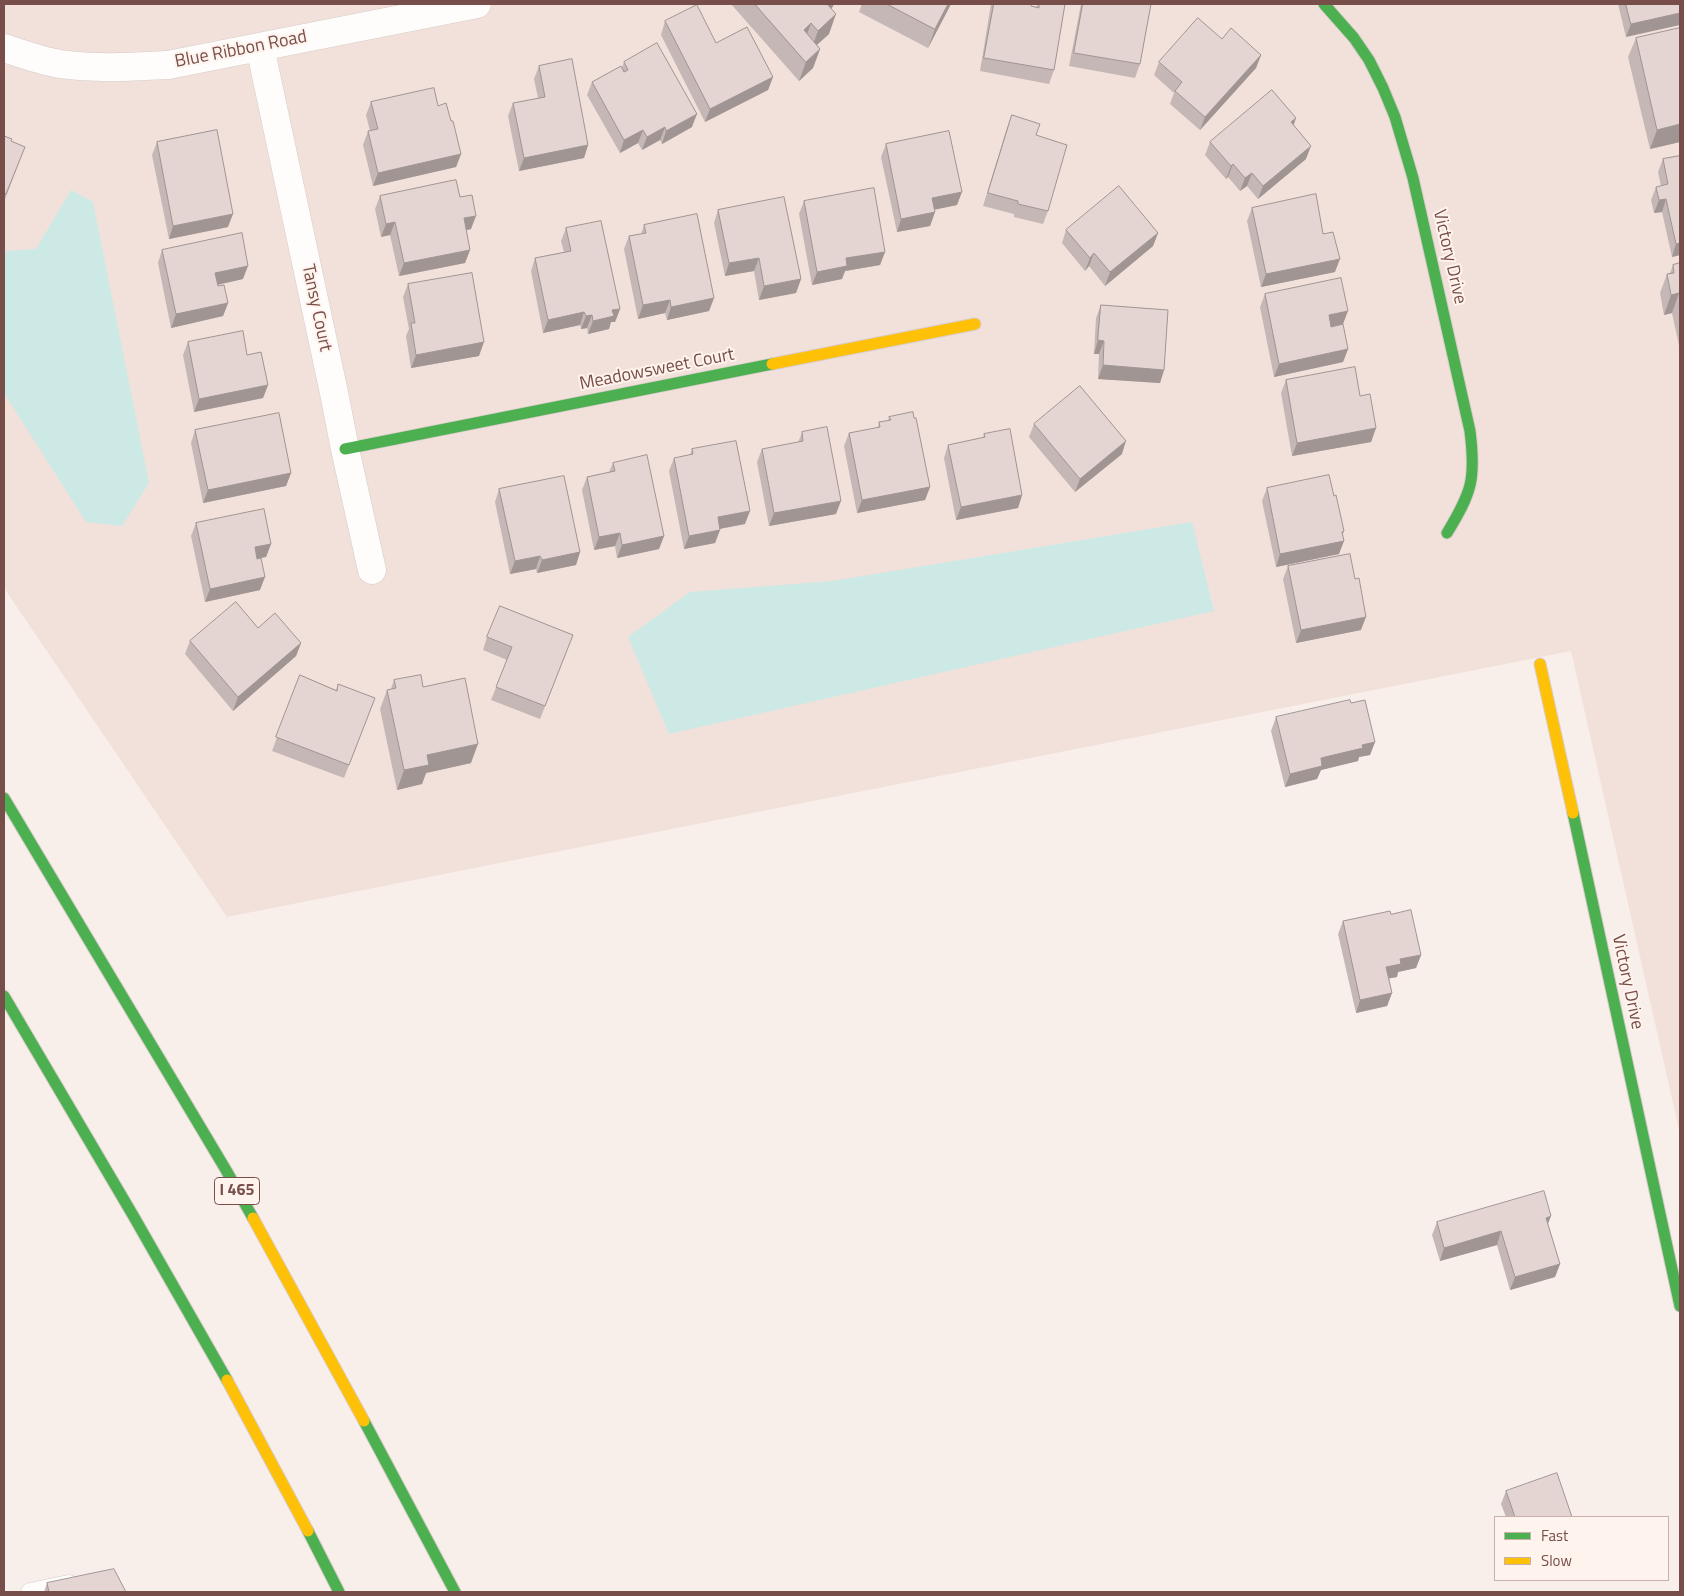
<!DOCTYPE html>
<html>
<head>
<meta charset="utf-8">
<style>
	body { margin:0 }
	#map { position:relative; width:1684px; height:1596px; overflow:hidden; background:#f8efeb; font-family:"Titillium Web",sans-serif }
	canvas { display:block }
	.frame { position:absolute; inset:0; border:5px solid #774e49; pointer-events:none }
	.legend { position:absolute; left:1494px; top:1516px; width:175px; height:65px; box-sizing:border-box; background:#fff3ed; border:1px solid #c9b1ab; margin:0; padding:6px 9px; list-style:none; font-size:15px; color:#774e49 }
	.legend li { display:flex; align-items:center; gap:10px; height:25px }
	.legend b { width:25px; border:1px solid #c9b1ab }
</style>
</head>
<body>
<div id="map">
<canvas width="1684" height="1596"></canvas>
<div class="frame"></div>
<ul class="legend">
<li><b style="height:6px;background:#4caf50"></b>Fast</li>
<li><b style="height:6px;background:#ffc107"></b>Slow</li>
</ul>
</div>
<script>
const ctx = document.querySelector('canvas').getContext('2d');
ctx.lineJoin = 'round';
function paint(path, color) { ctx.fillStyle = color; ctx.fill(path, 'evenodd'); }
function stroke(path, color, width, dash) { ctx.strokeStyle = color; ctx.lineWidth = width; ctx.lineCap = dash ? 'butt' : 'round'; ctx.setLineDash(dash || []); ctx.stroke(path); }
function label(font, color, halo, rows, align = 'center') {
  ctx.font = font + ' "Titillium Web",sans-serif'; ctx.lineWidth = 4; ctx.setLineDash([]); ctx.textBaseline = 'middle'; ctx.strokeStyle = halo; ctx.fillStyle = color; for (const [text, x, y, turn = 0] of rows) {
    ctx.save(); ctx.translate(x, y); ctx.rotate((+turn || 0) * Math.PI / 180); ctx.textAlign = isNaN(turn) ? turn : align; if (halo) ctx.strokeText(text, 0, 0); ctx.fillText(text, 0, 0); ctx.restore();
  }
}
paint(new Path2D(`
	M4,4H1680V1134L1571,651L227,917L4,588Z`), '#f2e1da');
paint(new Path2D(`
	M71,190L93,202L149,483L122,526L86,522L4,393V251L36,249Z
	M1192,522L1214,611L669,734L628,637L690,592L832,581Z`), '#cce9e5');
const lane = new Path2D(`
	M30,1592L69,1584`);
const street = new Path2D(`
	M260,47L334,393L345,449L372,570
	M4,48C22,54 41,61 60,64C96,69 131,67 168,65L477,4`);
const fast = new Path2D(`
	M1324,4L1354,38L1369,60L1383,88L1395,117L1413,178L1470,431C1476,479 1472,492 1447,533
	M345,449L772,364
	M4,798L226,1170L253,1218
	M1573,813L1680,1306
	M4,996L134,1217L227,1380
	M364,1421L455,1592
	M308,1531L339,1592`);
const slow = new Path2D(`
	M772,364L975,324
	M1540,664L1573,813
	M253,1218L364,1421
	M227,1380L308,1531`);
stroke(lane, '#d6cbc8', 19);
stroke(street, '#d6cbc8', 29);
stroke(fast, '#d8ccc9', 13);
stroke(slow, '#d8ccc9', 13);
stroke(lane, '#fefdfc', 18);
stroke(street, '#fefdfc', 28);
stroke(fast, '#4caf50', 11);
stroke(slow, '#ffc107', 11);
paint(new Path2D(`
	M731,4H834L831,9L829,34L817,45L820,49L813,68L799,81Z
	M862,4H951L928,48L859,12Z
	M991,4H1031V6L1036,7L1038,4H1065L1054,70L1049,84L980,71Z
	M1081,4H1151L1140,64L1135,78L1069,66Z
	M1618,4H1680L1626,37Z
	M665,21L716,43L773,77L768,90L705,122L661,35Z
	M1636,38L1680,142L1650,149L1628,57Z
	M1222,39L1261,55L1256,68L1200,130L1170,104L1174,93L1154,75L1159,62Z
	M624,62L692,127L662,144L660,140L642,150L638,143L620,153L587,95L592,82L622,68Z
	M539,66L588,145L584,158L519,171L508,116L513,103L538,98L534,79Z
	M371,102L438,106L461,154L456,167L373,186L363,145L368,131H370L366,115Z
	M1012,115L1036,135L1048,211L1043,224L1014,217V214L983,206L1007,128Z
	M1296,118L1294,125L1306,159L1258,199L1247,186L1240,191L1228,177L1226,179L1205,155L1210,142Z
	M4,136L11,141L25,147L4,202Z
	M157,142L228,227L169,239L152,155Z
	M886,144L957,205L934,210L935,212L930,226L897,232L881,157Z
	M1680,156V255L1672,257L1662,212L1654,213L1651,200L1656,187L1661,186L1658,172L1663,159Z
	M380,196L471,229L466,230L470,250L465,263L399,276L390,235L381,237L375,209Z
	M804,201L885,252L880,265L845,271L842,279L812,285L799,214Z
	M1252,208L1323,234L1335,272L1261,287L1247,221Z
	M718,210L801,279L796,293L759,300L754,271L725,276L714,223Z
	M644,225L714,298L709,311L667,320L665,313L638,319L624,249L629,236L641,234Z
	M566,228L620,309L615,322H611L609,329L588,334L587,328L581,329L580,325L543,333L531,271L535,258L564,252L561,241Z
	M1066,230L1158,233L1153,246L1105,286L1089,266L1085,271L1062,243Z
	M162,250L243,279L218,285L228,303L223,316L171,328L158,263Z
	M1680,263V350L1672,313L1664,315L1660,293L1667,274L1670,273L1673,265Z
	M408,284L479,356L411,368L406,336L409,329L403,297Z
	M1265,294L1343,324L1342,325L1348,349L1343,362L1274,377L1260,307Z
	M1101,305L1164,370L1160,383L1098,379L1099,354H1094L1096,318Z
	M188,342L247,355L268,385L263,398L194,412L183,355Z
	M1286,380L1360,396L1376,428L1371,442L1292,456L1281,393Z
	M889,417L930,487L925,500L857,513L844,446L849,433L878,428L879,422L888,421Z
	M1034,424L1122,454L1075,492L1029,437Z
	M195,430L291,473L286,486L203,503L191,443Z
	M802,432L836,514L769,526L757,462L762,449L798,443Z
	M984,434L1022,495L1018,508L956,520L944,458L948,445L983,438Z
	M692,449L745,524L720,529L715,543L684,549L669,471L674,458L690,455Z
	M613,463L664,536L659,549L617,558L615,546L594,550L582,490L587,477L609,472Z
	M1267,488L1342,536L1339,554L1276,567L1262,501Z
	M499,489L580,552L576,565L537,573L536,569L510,574L495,502Z
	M196,523L271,544L266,557L257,558L260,590L205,602L191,536Z
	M1288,566L1361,630L1296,643L1283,579Z
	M258,628L301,643L296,656L233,711L185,654L190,641Z
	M573,635L540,719L491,700L507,660L483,650L487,637Z
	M300,675L336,690L338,684L375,698L344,778L272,751Z
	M394,680L423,687L471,763L426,773L422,784L397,790L380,709L387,690L391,689Z
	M1276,717L1375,742L1370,755L1359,757L1358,761L1321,770L1317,779L1285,787L1271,731Z
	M1391,914L1421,955L1416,968L1398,972L1397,977L1389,978L1392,993L1387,1006L1356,1013L1338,934L1343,921Z
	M1437,1222L1548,1224L1560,1264L1555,1277L1510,1290L1497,1245L1440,1261L1432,1235Z
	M1506,1491L1572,1517H1506L1501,1504Z
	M47,1583L126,1592H44Z`), '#c4b7b5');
paint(new Path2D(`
	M824,4H834L832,8L818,20Z
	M948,4H951L928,48L935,29Z
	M1680,13V25L1626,37L1631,24Z
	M836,14L829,34L811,50L818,31Z
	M811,23L804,43V30Z
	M820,49L813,68L799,81L806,62Z
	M1261,55L1256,68L1200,130L1205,117Z
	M773,77L768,90L705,122L710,109Z
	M697,114L692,127L662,144L666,131Z
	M1296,118L1291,131V122Z
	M1680,124V142L1650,149L1657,130Z
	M665,127L660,140L642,150L647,137Z
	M643,130L638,143L620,153L624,140Z
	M588,145L584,158L519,171L524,158Z
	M1311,146L1306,159L1258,199L1263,186Z
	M461,154L456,167L373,186L378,173Z
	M1233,164L1228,177L1226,179L1231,166Z
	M1252,173L1247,186L1240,191L1245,178Z
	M962,192L957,205L927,211L932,198Z
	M1666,199L1662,212L1654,213L1659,200Z
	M935,212L930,226L897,232L901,219Z
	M233,214L228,227L169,239L173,226Z
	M476,216L471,229L459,232L464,218Z
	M395,222L390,235L381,237L386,224Z
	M1158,233L1153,246L1105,286L1110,272Z
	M1680,243V255L1672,257L1676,244Z
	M470,250L465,263L399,276L404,263Z
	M885,252L880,265L845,271L842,279L812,285L817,272L846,258Z
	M1094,253L1089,266L1085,271L1090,258Z
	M759,258L754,271L725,276L729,263Z
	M1340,259L1335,272L1261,287L1266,274Z
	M248,266L243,279L211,286L215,273Z
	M801,279L796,293L759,300L764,286Z
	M1679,293L1672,313L1664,315L1671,295Z
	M714,298L709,311L667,320L671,307Z
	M670,300L665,313L638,319L643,305Z
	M228,303L223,316L171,328L176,314Z
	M620,309L615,322H611L609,329L588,334L593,321L612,310Z
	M1348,311L1343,324L1324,328L1329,315Z
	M584,312L580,325L543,333L548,320Z
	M592,315L587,328L581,329L586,316Z
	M1098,340L1104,341L1099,354H1094Z
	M484,342L479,356L411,368L416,355Z
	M1348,349L1343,362L1274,377L1279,364Z
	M1103,365L1164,370L1160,383L1098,379Z
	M268,385L263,398L194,412L199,399Z
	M1376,428L1371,442L1292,456L1297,443Z
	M1126,441L1122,454L1075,492L1080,479Z
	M291,473L286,486L203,503L208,490Z
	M930,487L925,500L857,513L862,500Z
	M1022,495L1018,508L956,520L961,507Z
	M841,501L836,514L769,526L774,513Z
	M750,511L745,524L713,530L718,517Z
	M720,530L715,543L684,549L689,536Z
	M1344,531L1340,542L1344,541L1339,554L1276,567L1280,554Z
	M620,533L615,546L594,550L599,537Z
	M664,536L659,549L617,558L622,545Z
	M271,544L266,557L250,560L255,547Z
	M580,552L576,565L537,573L542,560Z
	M540,556L536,569L510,574L515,561Z
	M265,577L260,590L205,602L210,589Z
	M1366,617L1361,630L1296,643L1301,630Z
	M301,643L296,656L233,711L238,697Z
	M1375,742L1370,755L1359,757L1358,761L1321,770L1317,779L1285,787L1290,774L1321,758L1362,745Z
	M478,744L471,763L426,773L422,784L397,790L404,770L427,755Z
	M1421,955L1416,968L1398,972L1397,977L1381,980L1386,967L1400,959Z
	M1392,993L1387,1006L1356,1013L1360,1000Z
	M1551,1216L1546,1229V1218Z
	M1501,1231L1497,1245L1440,1261L1444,1248Z
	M1560,1264L1555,1277L1510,1290L1515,1277Z`), '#a09593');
const building = new Path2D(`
	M755,4H827L836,14L818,31L811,23L804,30L820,49L806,62Z
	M887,4H948L935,29Z
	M994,4H1031V6L1039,8V4H1065L1054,70L984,58Z
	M1083,4H1151L1140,64L1074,53Z
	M1626,4H1680V13L1631,24Z
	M697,5L716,43L747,27L773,77L710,109L665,21Z
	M1198,18L1222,39L1231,28L1261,55L1205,117L1175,91L1182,82L1159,62Z
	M1680,28V124L1657,130L1636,38Z
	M657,43L697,114L666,131L665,127L647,137L643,130L624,140L592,82L621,66L624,72L628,70L624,62Z
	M572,59L588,145L524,158L513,103L545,97L539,66Z
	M434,88L438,106L446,103L451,121H453L461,154L378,173L368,131L378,129L371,102Z
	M1272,90L1296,118L1291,122L1311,146L1263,186L1252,173L1245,178L1233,164L1231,166L1210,142Z
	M1012,115L1040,124L1036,135L1067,145L1048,211L1018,204V201L988,193Z
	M217,130L233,214L173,226L157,142Z
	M949,131L962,192L932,198L935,212L901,219L886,144Z
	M4,136L12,139L11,141L25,147L6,194L4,193Z
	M1680,156V243L1676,244L1666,199L1659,200L1656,187L1668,184L1663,159Z
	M456,180L460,197L472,195L476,216L464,218L470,250L404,263L395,222L386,224L380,196Z
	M1119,186L1158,233L1110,272L1094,253L1090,258L1066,230Z
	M874,188L885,252L846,258L847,266L817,272L804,201Z
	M1316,194L1323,234L1333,232L1340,259L1266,274L1252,208Z
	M784,197L801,279L764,286L759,258L729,263L718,210Z
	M697,214L714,298L671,307L670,300L643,305L629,236L646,233L644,225Z
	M601,221L620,309L612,310L614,316L593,321L592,315L586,316L584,312L548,320L535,258L571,251L566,228Z
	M242,233L248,266L215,273L218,286L224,285L228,303L176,314L162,250Z
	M1680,263V299L1679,293L1671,295L1667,274L1674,273L1673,265Z
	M472,273L484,342L416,355L411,323H415L408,284Z
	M1341,278L1348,311L1329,315L1331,327L1343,324L1348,349L1279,364L1265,294Z
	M1101,305L1168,310L1164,370L1103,365L1104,341L1098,340Z
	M243,331L247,355L261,352L268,385L199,399L188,342Z
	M1355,367L1360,396L1370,394L1376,428L1297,443L1286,380Z
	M1080,386L1126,441L1080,479L1034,424Z
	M913,412L914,418H916L930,487L862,500L849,433L880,427L879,422L891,420L889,417Z
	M279,413L291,473L208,490L195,430Z
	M827,427L841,501L774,513L762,449L803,441L802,432Z
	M1010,429L1022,495L961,507L948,445L985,437L984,434Z
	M736,441L750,511L718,517L720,530L689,536L674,458L693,454L692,449Z
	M647,455L664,536L622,545L620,533L599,537L587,477L615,471L613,463Z
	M1329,475L1334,496L1336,495L1344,531L1342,532L1344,541L1280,554L1267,488Z
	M564,476L580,552L542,560L540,556L515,561L499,489Z
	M264,509L271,544L255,547L257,559L261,558L265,577L210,589L196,523Z
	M1350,554L1355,579L1359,578L1366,617L1301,630L1288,566Z
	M236,602L258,628L275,613L301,643L238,697L190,641Z
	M500,606L573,635L545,706L496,687L512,647L487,637Z
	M300,675L337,691L338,684L375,698L349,765L276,737Z
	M421,675L423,687L465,678L478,744L427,755L429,765L404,770L387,690L396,688L394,680Z
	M1350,700L1351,703L1365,700L1375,742L1362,745L1363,748L1321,758L1322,766L1290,774L1276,717Z
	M1411,910L1421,955L1400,959L1401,964L1386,967L1392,993L1360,1000L1343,921L1390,911L1391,914Z
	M1544,1191L1551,1216L1546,1218L1560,1264L1515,1277L1501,1231L1444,1248L1437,1222Z
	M1557,1473L1572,1517H1515L1506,1491Z
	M114,1569L126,1592H49L47,1583Z`);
paint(building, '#e4d5d2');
stroke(building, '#a09593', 1);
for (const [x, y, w] of [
	[237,1191,45]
]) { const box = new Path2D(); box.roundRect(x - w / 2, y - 13.5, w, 27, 4); ctx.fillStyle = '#fff3ed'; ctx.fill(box); stroke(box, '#774e49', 1); }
label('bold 16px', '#774e49', null, [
	["I 465",237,1191]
]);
label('18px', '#774e49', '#fff3ed', [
	["Blue Ribbon Road",241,50,-11],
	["Victory Drive",1449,257,77],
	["Tansy Court",316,308,78],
	["Meadowsweet Court",657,370,-11],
	["Victory Drive",1627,982,78]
]);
</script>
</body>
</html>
